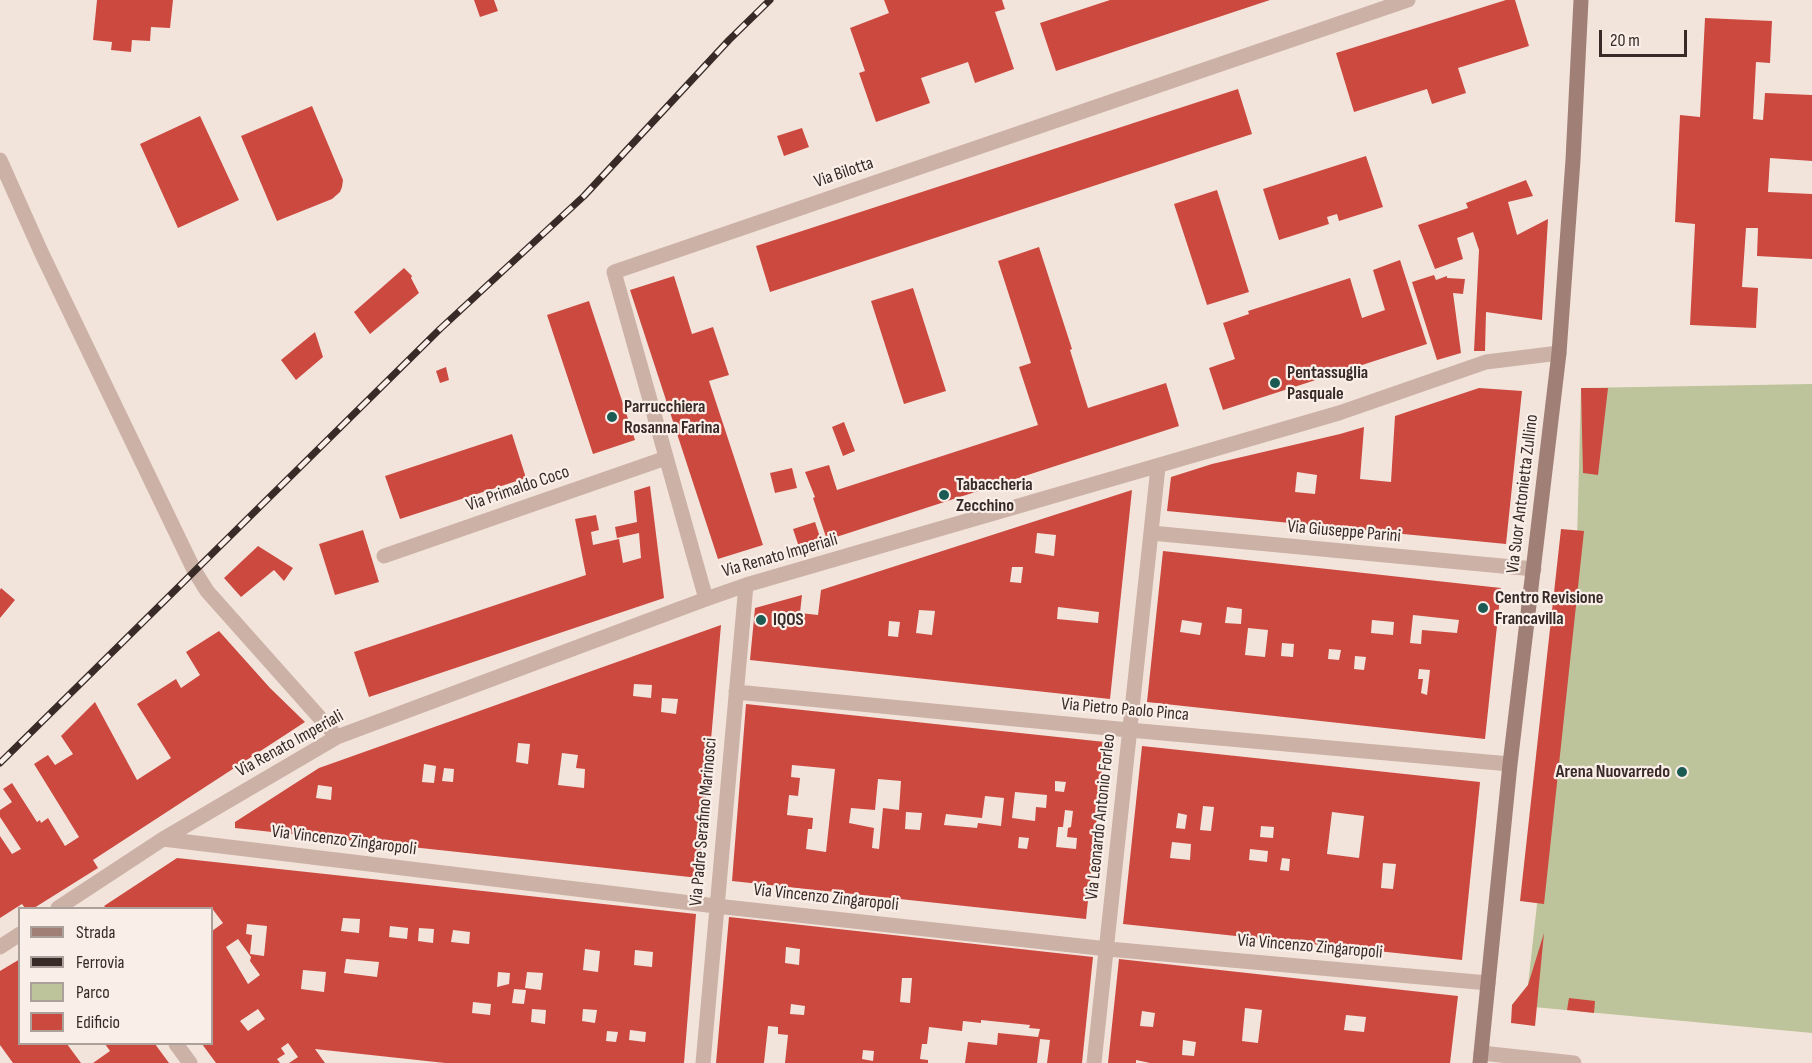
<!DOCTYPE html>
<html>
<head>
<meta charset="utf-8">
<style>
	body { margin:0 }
	#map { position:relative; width:1812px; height:1063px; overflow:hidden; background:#f3e4db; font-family:"Sofia Sans Condensed",sans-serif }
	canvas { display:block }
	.legend { position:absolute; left:18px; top:907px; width:195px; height:138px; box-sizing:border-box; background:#faefe8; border:2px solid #aca09b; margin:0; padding:8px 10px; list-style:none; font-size:18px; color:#382a27 }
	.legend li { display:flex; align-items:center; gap:12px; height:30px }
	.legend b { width:30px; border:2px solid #aca09b }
	.scale { position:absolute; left:1599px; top:30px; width:88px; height:27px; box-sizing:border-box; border:3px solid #382a27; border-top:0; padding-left:8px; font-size:18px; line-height:21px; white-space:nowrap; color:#382a27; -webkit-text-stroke:4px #faefe8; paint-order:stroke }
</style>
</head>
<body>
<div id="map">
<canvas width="1812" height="1063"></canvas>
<ul class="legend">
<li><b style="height:8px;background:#a07f77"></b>Strada</li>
<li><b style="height:8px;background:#382a27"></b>Ferrovia</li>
<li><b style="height:16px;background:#bdc39a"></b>Parco</li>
<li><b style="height:16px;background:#cc4940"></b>Edificio</li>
</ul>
<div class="scale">20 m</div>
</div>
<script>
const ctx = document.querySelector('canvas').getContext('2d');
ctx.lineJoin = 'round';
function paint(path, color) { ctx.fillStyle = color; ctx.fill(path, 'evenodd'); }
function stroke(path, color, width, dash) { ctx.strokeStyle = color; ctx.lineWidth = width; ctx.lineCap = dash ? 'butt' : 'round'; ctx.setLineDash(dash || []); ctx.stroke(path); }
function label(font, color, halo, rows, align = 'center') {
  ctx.font = font + ' "Sofia Sans Condensed",sans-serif'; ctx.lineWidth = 4.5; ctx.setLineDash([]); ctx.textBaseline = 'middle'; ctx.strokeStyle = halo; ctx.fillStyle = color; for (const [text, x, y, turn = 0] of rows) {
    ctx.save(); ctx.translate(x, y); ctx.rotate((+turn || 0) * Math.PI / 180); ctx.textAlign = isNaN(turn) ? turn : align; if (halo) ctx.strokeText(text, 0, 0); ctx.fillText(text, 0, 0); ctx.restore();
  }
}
paint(new Path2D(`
	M1812,384V1033L1512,1005L1528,985L1574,572L1577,542L1581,388Z`), '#bdc39a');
paint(new Path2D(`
	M97,0H173L170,28L151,27L150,41L132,40L131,52L111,50L112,42L93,40Z
	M474,0H494L498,11L480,17Z
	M884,0H1002L1005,9L995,12L1014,69L975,83L968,62L921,78L930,103L876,122L859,73L865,71L850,28L889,13Z
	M1110,0H1270L1056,71L1040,23Z
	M1506,0H1515L1529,46L1458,68L1466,93L1432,104L1427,89L1354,112L1336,53Z
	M1705,18L1772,21L1770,63L1756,62L1753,119L1763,120L1765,93L1812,95V161L1770,158L1768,192L1812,194V259L1757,256L1758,228H1746L1742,287L1758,288L1756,328L1690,325L1695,224L1675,222L1680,115L1700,117Z
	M1238,89L1252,134L770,292L756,246Z
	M312,106L343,180L342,187L340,192L332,199L277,221L241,136Z
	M200,116L239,200L178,228L140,144Z
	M802,128L809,147L784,156L777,136Z
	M1366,156L1383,207L1339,221L1337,214L1327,217L1329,224L1279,240L1263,189Z
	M1526,180L1533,196L1508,202L1517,235L1548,219L1542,320L1486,312L1485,351H1474L1479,250L1473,232L1457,238L1463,259L1435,269L1418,225L1468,208L1466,203Z
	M1217,190L1249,292L1207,305L1174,204Z
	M1039,247L1072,349L1070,350L1088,408L1166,383L1179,426L827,540L813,498L815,497L805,472L829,465L837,490L1038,425L1019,367L1031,363L998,261Z
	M1400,260L1427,344L1223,410L1209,368L1235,359L1223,323L1249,314L1248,311L1350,278L1362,318L1385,310L1373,270Z
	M404,268L412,276L411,278L419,293L370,334L354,312Z
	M1434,275L1436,280L1447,276V278L1465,279L1463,294L1453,293L1461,353L1437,360L1412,282Z
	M674,276L692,334L713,327L729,375L709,381L763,545L718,559L630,290Z
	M913,288L946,391L904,404L871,301Z
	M589,301L635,440L593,454L547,315Z
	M315,332L323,357L296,380L281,360Z
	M446,367L449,380L440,383L436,371Z
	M1479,388L1522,391L1506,544L1167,511L1171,477L1212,464L1340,434L1364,427L1360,479L1391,482L1395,416ZM1297,472L1317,475L1315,494L1295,492Z
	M1581,388H1608L1598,475L1583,473Z
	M844,422L855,451L843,456L832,427Z
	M512,434L526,478L400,519L385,476Z
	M792,468L797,488L775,493L770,473Z
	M650,486L664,598L369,697L354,652L586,575L575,519L596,515L599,530L591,532L593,545L619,539L623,563L641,558L639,533L617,538L615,527L637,522L634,491Z
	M1132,490L1110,699L750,660L755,608L802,595L800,613L818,615L821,590ZM1037,533L1056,535L1054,556L1035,553ZM1012,567H1023L1021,583L1010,582ZM1058,607L1099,612L1098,623L1057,619ZM919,610L935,611L932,635L916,633ZM889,621L900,622L898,637L888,636Z
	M815,522L822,543L800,550L793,529Z
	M1561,529L1584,531L1544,904L1520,901Z
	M363,530L379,582L335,595L319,544Z
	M258,546L293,568L284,581L274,570L241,597L224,578Z
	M1163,551L1501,588L1485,739L1147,702ZM1227,607L1242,609L1241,624L1225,623ZM1413,615L1459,620L1457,633L1422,630L1421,644L1410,643ZM1182,620L1202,623L1200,635L1180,632ZM1372,620L1394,622L1393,635L1371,633ZM1248,628L1268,630L1265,657L1245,655ZM1282,643L1294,644L1293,657L1281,656ZM1329,649L1341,650L1339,660L1328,659ZM1355,656L1366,657L1364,670L1354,669ZM1419,669L1430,670L1427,695L1421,693L1423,679H1418Z
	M1,588L15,600L0,618V590Z
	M721,625L699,878L235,828V822L319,768ZM634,684L652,685L651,698L633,696ZM662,698L678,699L676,714L661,712ZM518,743L530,744L528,764L516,762ZM562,753L578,755L576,768L585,769L584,788L558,785ZM424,764L436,766L434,783L422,782ZM444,768L454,769L453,782L442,781ZM318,785L332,787L331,800L316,798Z
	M219,631L270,688L305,722L93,860L98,868L34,908H25L22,904L0,918V836L12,854L21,849L0,817V810L12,802L3,789L12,783L37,822L40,820L41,823L48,818L65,846L79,837L34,764L48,755L55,765L73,754L61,736L95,702L137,780L171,758L137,704L176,679L181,688L200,675L186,652Z
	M746,704L1105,742L1086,919L732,881ZM792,765L835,769L826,852L806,849L808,829H812L813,818L787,815L789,795L798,796L800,778L791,777ZM878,779L901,781L899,810L883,808L879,849L872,848L874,828L849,823L851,808L875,810ZM1055,781L1066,782L1064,792L1055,791ZM1015,792L1047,795L1046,808L1036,807L1035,821L1012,818ZM985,796L1004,798L1001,826L978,823L977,828L944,825L946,814L982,818ZM1065,810L1073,811L1071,827L1068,828L1067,837L1077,838L1076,849L1056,847L1058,827H1063ZM906,812L922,813L920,830L905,829ZM1019,837L1029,838L1027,849L1018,848Z
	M1142,746L1480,782L1462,960L1123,924ZM1203,806L1214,807L1211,831L1200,830ZM1332,812L1364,816L1359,858L1327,854ZM1178,813L1187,815L1185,829L1176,828ZM1261,826L1274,827L1273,838L1260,837ZM1172,842L1191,844L1190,860L1170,858ZM1250,849L1268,851L1267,862L1249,860ZM1282,858L1290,859L1289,871L1280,870ZM1383,863L1396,864L1393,889L1381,888Z
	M177,858L696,914L684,1063H445L315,1049L325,1063H289L298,1057L288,1043L281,1048L285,1054L277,1059L280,1063H216L202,1044H212V931L223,923L211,907L209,908H106L104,906ZM343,918L360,919L359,933L341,931ZM247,924L267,926L264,956L250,954L252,935L246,934ZM390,926L408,928L407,939L389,937ZM419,928L434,929L433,943L418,941ZM453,930L470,932L469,944L451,942ZM238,939L251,957L250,961L260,975L248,984L226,947ZM585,949L600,951L598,972L583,970ZM635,950L653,952L652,967L634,965ZM346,959L379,962L377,977L344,973ZM303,970L326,972L324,992L301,989ZM498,972L510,973L509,984L497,987ZM527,972L543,973L541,990L525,988ZM514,989L526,990L524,1004L512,1003ZM473,1002L491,1004L490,1015L472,1013ZM258,1009L265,1019L248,1031L240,1021ZM532,1009L546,1010L545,1024L531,1022ZM583,1009L597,1010L595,1023L582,1021ZM630,1030L646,1032L645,1042L629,1040ZM607,1031L618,1032L616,1042L606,1041Z
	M729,917L1093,957L1082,1063H1047L1050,1040L1040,1039L1037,1063H965L968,1042L997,1045L998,1033L1038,1037L1040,1029L1029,1028L1030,1025L981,1020V1023L963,1021L962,1031L929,1027L927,1044H922L920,1059L928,1060V1063H785L788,1035L778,1034V1027L768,1026L764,1063H716ZM786,947L800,949L799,965L785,963ZM902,978H912L910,1003L900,1002ZM791,1004L805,1006L804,1015L790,1014ZM863,1050L874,1051L873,1061L862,1059Z
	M1544,933L1535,1026L1511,1023L1512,1005L1528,985Z
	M20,959V1044H67L81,1063H13L0,1045V971Z
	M1119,959L1458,996L1450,1063H1150L1136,1060V1063H1108ZM1245,1008L1262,1010L1258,1043L1242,1041ZM1142,1011L1155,1013L1153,1027L1140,1026ZM1346,1015L1366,1017L1364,1032L1344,1030ZM1183,1040L1196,1042L1194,1056L1182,1055Z
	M1569,998L1595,1001L1594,1013L1567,1010Z
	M105,1044H155L169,1063H93L110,1051Z`), '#cc4940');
stroke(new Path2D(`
	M0,160L42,254L194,570L207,591L337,737
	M1151,533L1534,569
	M384,556L666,458
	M706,599L614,272L1408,0
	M736,692L1129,730L1510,764
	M163,839L716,906L1108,949L1488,983
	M58,908L163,839L337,737L706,599L746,585L1339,413L1486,362L1559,353
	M0,947L20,934
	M176,1044L190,1063
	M1481,1053L1574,1063
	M703,1063L746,585
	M1094,1063L1158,467`), '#ccb1a6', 15);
stroke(new Path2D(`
	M1480,1063L1510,764L1559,353L1573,160L1581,0`), '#a07f77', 15);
const rail = new Path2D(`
	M0,763L440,329L584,196L729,40L770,0`);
stroke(rail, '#382a27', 7);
stroke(rail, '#faefe8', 4.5, [14]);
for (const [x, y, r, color] of [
	[1275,383,6,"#1b5b54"],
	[612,417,6,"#1b5b54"],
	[944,495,6,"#1b5b54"],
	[1483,608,6,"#1b5b54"],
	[761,620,6,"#1b5b54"],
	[1682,772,6,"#1b5b54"]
]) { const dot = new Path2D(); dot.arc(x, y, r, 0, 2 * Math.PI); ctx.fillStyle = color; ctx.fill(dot); stroke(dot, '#faefe8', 2); }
label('18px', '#382a27', '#faefe8', [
	["Via Bilotta",844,173,-19],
	["Via Primaldo Coco",518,489,-19],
	["Via Suor Antonietta Zullino",1523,494,-83],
	["Via Giuseppe Parini",1344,532,5],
	["Via Renato Imperiali",780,556,-16],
	["Via Pietro Paolo Pinca",1125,710,5],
	["Via Renato Imperiali",290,744,-29],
	["Via Leonardo Antonio Forleo",1101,817,-84],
	["Via Padre Serafino Marinosci",704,822,-85],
	["Via Vincenzo Zingaropoli",344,841,7],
	["Via Vincenzo Zingaropoli",826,898,6],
	["Via Vincenzo Zingaropoli",1310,947,5]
]);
label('bold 18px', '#382a27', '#faefe8', [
	["Pentassuglia",1287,373],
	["Pasquale",1287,394],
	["Parrucchiera",624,407],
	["Rosanna Farina",624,428],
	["Tabaccheria",956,485],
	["Zecchino",956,506],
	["Centro Revisione",1495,598],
	["Francavilla",1495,619],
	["IQOS",773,620],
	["Arena Nuovarredo",1670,772,"right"]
], 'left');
</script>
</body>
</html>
